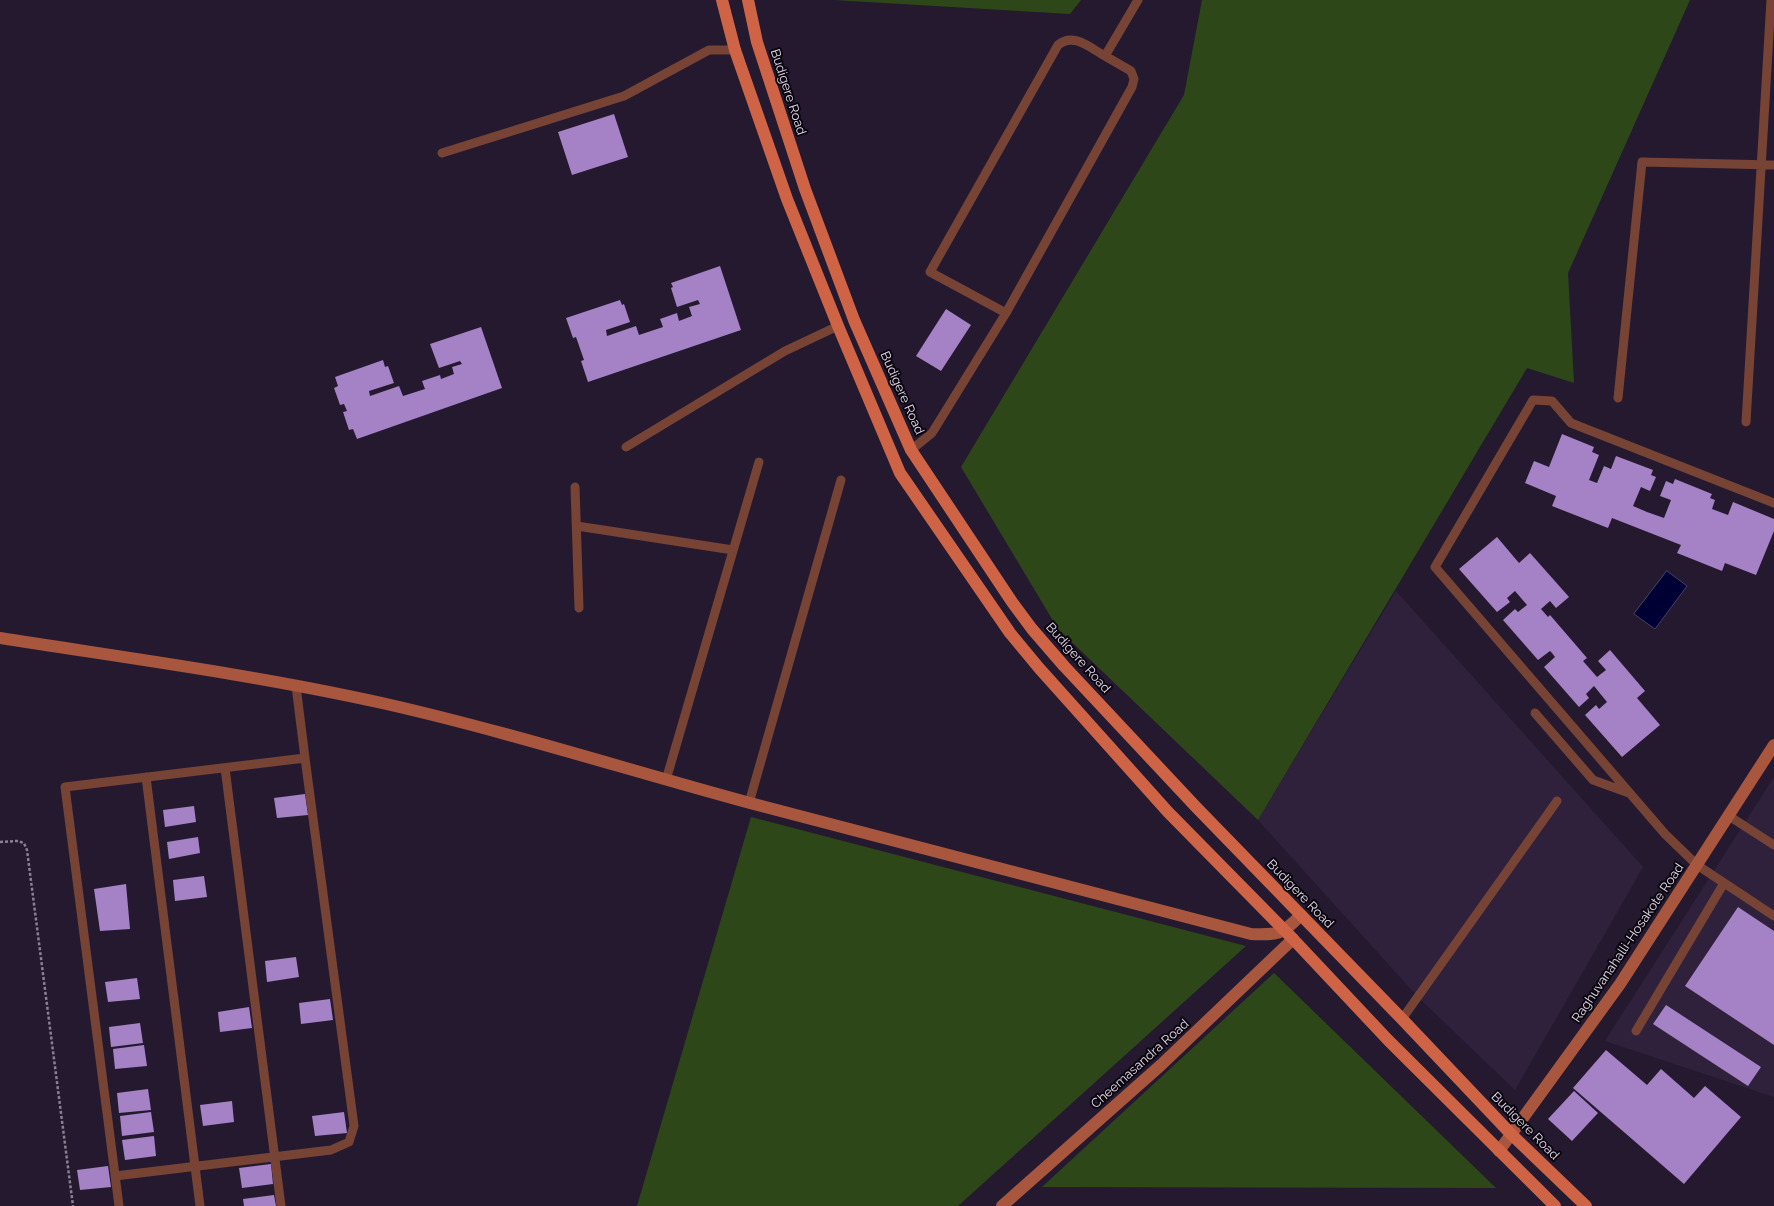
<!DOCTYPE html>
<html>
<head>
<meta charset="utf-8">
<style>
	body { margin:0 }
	canvas { display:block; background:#24192f }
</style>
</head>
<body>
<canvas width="1774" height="1206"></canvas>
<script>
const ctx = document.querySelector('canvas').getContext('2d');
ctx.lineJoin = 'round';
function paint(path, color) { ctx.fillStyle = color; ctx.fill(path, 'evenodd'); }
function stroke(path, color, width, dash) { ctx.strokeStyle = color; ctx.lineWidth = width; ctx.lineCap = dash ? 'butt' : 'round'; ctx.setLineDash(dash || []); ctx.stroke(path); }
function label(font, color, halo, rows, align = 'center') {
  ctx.font = font + ' Raleway,sans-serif'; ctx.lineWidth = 4; ctx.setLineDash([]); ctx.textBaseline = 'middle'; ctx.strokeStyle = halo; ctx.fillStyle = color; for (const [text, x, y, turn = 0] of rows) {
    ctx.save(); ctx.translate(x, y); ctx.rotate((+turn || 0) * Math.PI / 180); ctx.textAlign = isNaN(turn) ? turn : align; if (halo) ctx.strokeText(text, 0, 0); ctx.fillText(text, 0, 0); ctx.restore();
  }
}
paint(new Path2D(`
	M1396,591L1643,867L1515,1090L1418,997L1258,820Z
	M1774,777V1097L1605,1041Z`), '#2f213c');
paint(new Path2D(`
	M834,0H1081L1070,14Z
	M1202,0H1690L1568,273L1574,383L1527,368L1258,820L1058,629L961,467L1184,95Z
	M751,817L1246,946L958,1206H637Z
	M1274,973L1496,1188L1042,1187Z`), '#2d4719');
const water = new Path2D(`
	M1667,571L1687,586L1655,629L1634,614Z`);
paint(water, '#000034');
stroke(water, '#44416a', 1);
paint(new Path2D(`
	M614,114L628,157L572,175L558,132Z
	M720,266L741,330L588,382L581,361L584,360L576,337L573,338L566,318L620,300L622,305L624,304L630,322L606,330L607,336L636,326L639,335L663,327L660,319L677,313L679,321L692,316L689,307L700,304L698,300L677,307L671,288L673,287L671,283Z
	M946,309L971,325L941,371L916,356Z
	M481,327L502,388L357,439L353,429L349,430L343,412L347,411L344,404L340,405L334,388L338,386L335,377L383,360L385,367L388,366L394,383L369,391L370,396L399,386L403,396L425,389L422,381L440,375L441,379L454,374L452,367L462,364L460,361L439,368L430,344Z
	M1562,434L1594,447L1592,452L1599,455L1589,480L1597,483L1604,466L1611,469L1616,456L1653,470L1651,475L1656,477L1650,491L1641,487L1633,506L1647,512L1664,518L1671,500L1660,496L1666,481L1673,484L1675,479L1712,494L1710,498L1715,500L1712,509L1728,515L1733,502L1774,519V531L1756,575L1725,563L1722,571L1677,553L1681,545L1612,518L1608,528L1552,506L1556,496L1525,483L1534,461L1549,467Z
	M1497,537L1519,563L1530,553L1569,597L1556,608L1550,601L1541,609L1548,617L1550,615L1587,658L1583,661L1597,677L1606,670L1598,661L1610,650L1645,691L1637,698L1660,725L1622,757L1585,715L1596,705L1599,709L1607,702L1594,686L1586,694L1589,698L1579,707L1544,667L1555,657L1552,653L1550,651L1538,660L1503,620L1515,609L1518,612L1527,605L1515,591L1507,598L1510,602L1497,612L1459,569Z
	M305,794L308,815L277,818L274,798Z
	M194,806L196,822L165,827L163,810Z
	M198,837L200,853L169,859L167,842Z
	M204,876L207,897L175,901L173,880Z
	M126,884L130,929L100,931L94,889Z
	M1738,907L1774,931V1045L1685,986Z
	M296,957L299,977L267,982L265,961Z
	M137,978L140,999L108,1002L105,982Z
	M330,999L333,1020L301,1024L299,1003Z
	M1666,1005L1761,1067L1748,1086L1653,1024Z
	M249,1007L252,1028L220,1032L218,1012Z
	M140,1023L143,1043L111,1047L109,1027Z
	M144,1045L147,1066L115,1069L113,1049Z
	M1606,1050L1647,1085L1661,1069L1694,1098L1705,1086L1741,1117L1684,1184L1573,1088Z
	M148,1089L151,1110L119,1113L117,1093Z
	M1574,1091L1598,1113L1572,1141L1548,1119Z
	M232,1101L234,1122L203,1126L200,1105Z
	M151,1112L154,1132L122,1136L120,1116Z
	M344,1112L347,1133L315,1136L312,1116Z
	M154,1136L156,1156L125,1160L122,1140Z
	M271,1164L273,1184L242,1188L239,1168Z
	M108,1166L111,1187L80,1190L77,1170Z
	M274,1195L276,1206H244L243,1199Z`), '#a581c6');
stroke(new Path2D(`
	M0,842L17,841L24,843L27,850L73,1206`), '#898092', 2.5, [3, 2]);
stroke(new Path2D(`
	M442,153L624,96L709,50H735
	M1006,313L930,272L1058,45C1074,32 1090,48 1105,56
	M1618,398L1642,162L1774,165
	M1746,422L1771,0
	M626,447L785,351L838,326
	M911,450L932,433L1006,313L1132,87L1134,79L1131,71L1105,56L1138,0
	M575,487L579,608
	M1774,503L1571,423L1552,401L1533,400L1435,567L1665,834L1697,865L1774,916
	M577,526L733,550
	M1535,713L1593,780L1629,793
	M225,768L281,1206
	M146,777L200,1206
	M666,780L759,462
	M749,803L841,480
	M1729,816L1774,845
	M1402,1019L1557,801
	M1636,1031L1724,883
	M115,1176L331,1150L349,1142L354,1126L305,758
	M119,1206L65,787L305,758L296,686`), '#764334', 9);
stroke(new Path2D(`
	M0,638C127,658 256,675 382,703C506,731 628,770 750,803C917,848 1084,889 1251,934C1279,935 1281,935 1301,915
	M1499,1151L1620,984L1774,745
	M1002,1206L1161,1065L1293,939`), '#a8563e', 12);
stroke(new Path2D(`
	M722,0L735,50L787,199L838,326L900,473L1010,633L1039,668L1168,812L1293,939L1388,1040L1555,1206
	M748,0L757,42L805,189L854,320L911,450L1012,602L1032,629L1064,666L1196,807L1402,1019L1512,1135L1586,1206`), '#ce6445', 12);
label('13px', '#e1d9e9', '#0b060f', [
	["Budigere Road",788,92,72],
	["Budigere Road",902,393,66],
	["Budigere Road",1078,658,48],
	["Budigere Road",1300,894,46],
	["Raghuvanahalli-Hosakote Road",1628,943,-56],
	["Cheemasandra Road",1140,1064,-42],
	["Budigere Road",1525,1126,45]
]);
</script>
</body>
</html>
